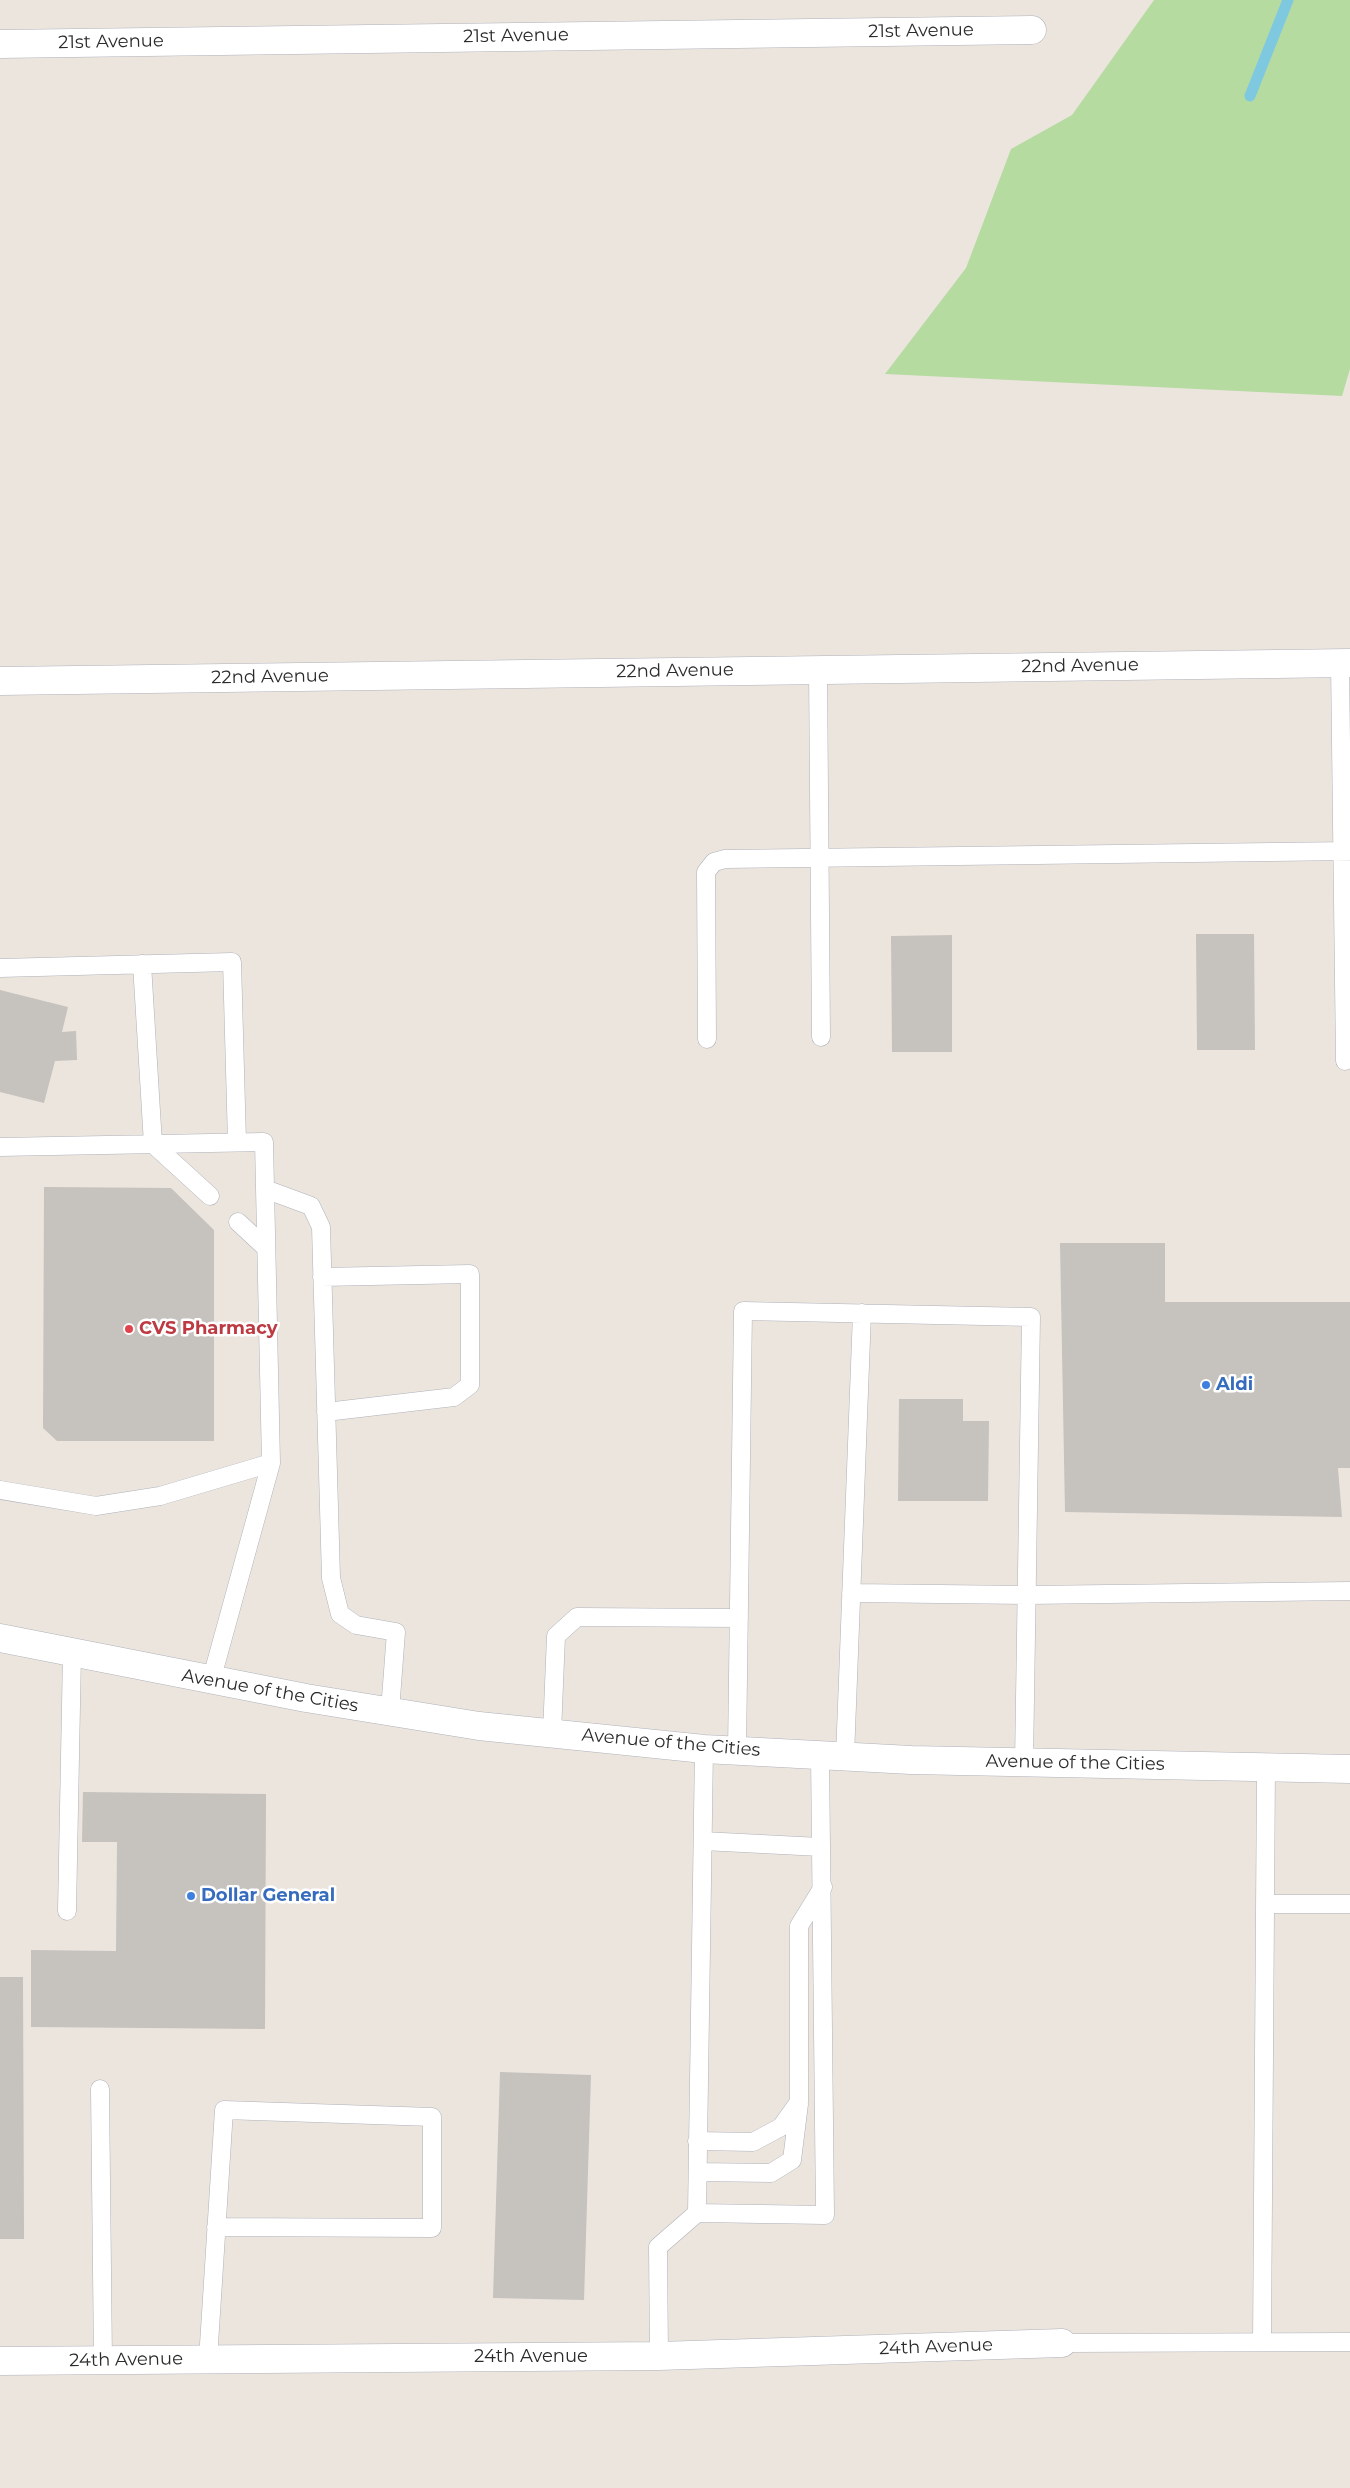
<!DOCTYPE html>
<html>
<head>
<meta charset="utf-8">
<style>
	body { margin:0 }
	canvas { display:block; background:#ebe5de }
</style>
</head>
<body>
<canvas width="1350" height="2488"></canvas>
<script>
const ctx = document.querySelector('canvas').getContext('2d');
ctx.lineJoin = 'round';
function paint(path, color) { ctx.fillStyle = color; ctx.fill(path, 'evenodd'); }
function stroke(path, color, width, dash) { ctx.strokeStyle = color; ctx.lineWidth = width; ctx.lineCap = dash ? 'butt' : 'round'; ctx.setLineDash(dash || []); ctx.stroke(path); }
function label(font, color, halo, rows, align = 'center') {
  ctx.font = font + ' Montserrat,sans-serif'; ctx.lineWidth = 5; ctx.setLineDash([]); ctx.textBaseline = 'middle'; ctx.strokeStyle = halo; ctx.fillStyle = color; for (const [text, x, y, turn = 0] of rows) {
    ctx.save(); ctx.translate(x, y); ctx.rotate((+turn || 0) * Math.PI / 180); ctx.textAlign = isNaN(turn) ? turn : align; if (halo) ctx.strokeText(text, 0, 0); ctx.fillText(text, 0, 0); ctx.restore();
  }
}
paint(new Path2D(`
	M1154,0H1350V369L1342,396L885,374L966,268L1011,149L1072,115Z`), '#b6dba1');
stroke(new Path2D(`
	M1250,96L1288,0`), '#7ec8e0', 11);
paint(new Path2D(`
	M1196,934H1254L1255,1050H1197Z
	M952,935V1052H892L891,936Z
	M0,990L68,1007L62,1032L76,1031L77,1060L55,1061L44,1103L0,1092Z
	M44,1187L171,1188L214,1230V1441H57L43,1428Z
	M1060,1243H1165V1302H1350V1468H1338L1342,1517L1065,1512Z
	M899,1399H963V1421H989L988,1501H898Z
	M83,1792L266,1794L265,2029L31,2027V1950L116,1951L117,1842H82Z
	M0,1977H23L24,2239H0Z
	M500,2072L591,2075L584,2300L493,2298Z`), '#c6c2be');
const lane = new Path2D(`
	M1340,663L1345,1061
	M818,669L821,1037
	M142,964L153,1144L210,1196
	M0,968L232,962L237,1142
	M707,1039L706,872L714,862L725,859L1350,851
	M0,1147L264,1142L271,1463L211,1681
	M265,1189L311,1206L321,1227L331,1578L340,1614L356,1625L396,1632L390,1711
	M238,1222L266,1248
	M322,1277L470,1274V1385L454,1397L326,1412
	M0,1490L96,1506L160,1496L271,1463
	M851,1593L1027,1595L1350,1591
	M552,1733L556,1636L577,1617L739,1618
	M737,1750L743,1311L1031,1317L1024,1762
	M845,1757L862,1313
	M703,1841L820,1847
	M1266,1904H1350
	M67,1911L72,1654
	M100,2089L103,2361
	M697,2141L753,2142L781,2127L799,2102V1926L823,1887
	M698,2172L771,2173L792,2160L799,2104
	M697,2213L704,1749
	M1262,2342L1266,1767
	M1062,2343L1350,2342
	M659,2356L658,2247L697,2213L825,2215L820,1755
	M208,2360L224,2110L432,2117V2228L216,2227`);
const street = new Path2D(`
	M0,44L1032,30
	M0,681L1350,663
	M0,2361L659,2356L1062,2343`);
const secondary = new Path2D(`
	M0,1638L306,1698L479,1726L704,1749L911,1760L1350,1769`);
stroke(lane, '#afb1b9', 19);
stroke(street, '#afb1b9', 29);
stroke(secondary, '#afb1b9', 29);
stroke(lane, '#fff', 18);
stroke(street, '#fff', 28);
stroke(secondary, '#fff', 28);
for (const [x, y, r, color] of [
	[129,1329,5,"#e0444e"],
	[1206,1385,5,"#3f7fe0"],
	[191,1896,5,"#3f7fe0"]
]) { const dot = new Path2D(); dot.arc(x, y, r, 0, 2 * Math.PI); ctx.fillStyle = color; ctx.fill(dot); stroke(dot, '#fff', 2); }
label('18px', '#2b2b2b', '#fff', [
	["21st Avenue",921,31,-1],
	["21st Avenue",516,36,-1],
	["21st Avenue",111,42,-1],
	["22nd Avenue",1080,666,-1],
	["22nd Avenue",675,671,-1],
	["22nd Avenue",270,677,-1],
	["Avenue of the Cities",270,1691,10],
	["Avenue of the Cities",671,1743,5],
	["Avenue of the Cities",1075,1763,1],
	["24th Avenue",936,2347,-2],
	["24th Avenue",531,2357],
	["24th Avenue",126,2360,-1]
]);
label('bold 18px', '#be3a42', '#fff', [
	["CVS Pharmacy",139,1329]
], 'left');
label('bold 18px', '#366cbe', '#fff', [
	["Aldi",1216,1385],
	["Dollar General",201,1896]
], 'left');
</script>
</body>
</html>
